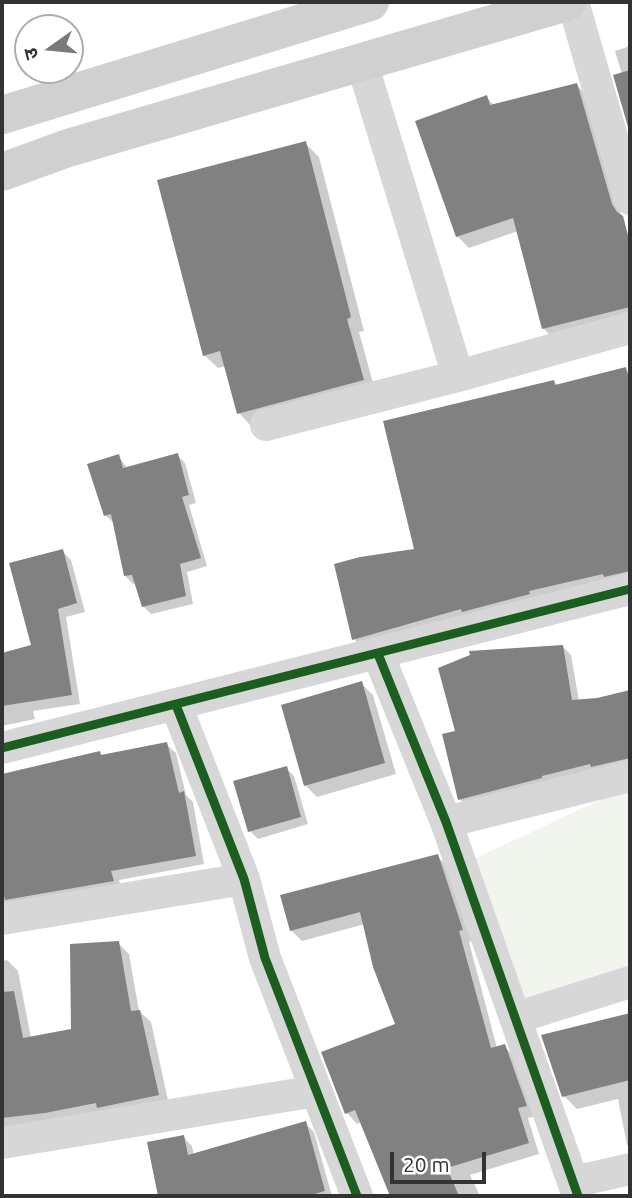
<!DOCTYPE html>
<html>
<head>
<meta charset="utf-8">
<style>
	body { margin:0 }
	#map { position:relative; width:632px; height:1198px; overflow:hidden; background:#fff; font-family:Ubuntu,"Noto Sans Devanagari",sans-serif }
	canvas { display:block }
	.frame { position:absolute; inset:0; border:4px solid #333; pointer-events:none }
	.north { position:absolute; left:14px; top:14px; width:70px; height:70px; box-sizing:border-box; background:#fff; border:2px solid #adadad; border-radius:50%; rotate:255deg; font-size:19px; font-weight:700; line-height:28px; text-align:center; color:#333 }
	.north::after { content:''; display:block; margin:auto; width:24px; height:32px; background:#7a7a7a; clip-path:polygon(50% 0,100% 100%,50% 72%,0 100%) }
	.scale { position:absolute; left:390px; top:1152px; width:96px; height:32px; box-sizing:border-box; border:4px solid #333; border-top:0; padding-left:9px; font-size:21px; line-height:24px; white-space:nowrap; color:#333; -webkit-text-stroke:5px #fff; paint-order:stroke }
</style>
</head>
<body>
<div id="map">
<canvas width="632" height="1198"></canvas>
<div class="frame"></div>
<div class="north">उ</div>
<div class="scale">20 m</div>
</div>
<script>
const ctx = document.querySelector('canvas').getContext('2d');
ctx.lineJoin = 'round';
function paint(path, color) { ctx.fillStyle = color; ctx.fill(path, 'evenodd'); }
function stroke(path, color, width, dash) { ctx.strokeStyle = color; ctx.lineWidth = width; ctx.lineCap = dash ? 'butt' : 'round'; ctx.setLineDash(dash || []); ctx.stroke(path); }
paint(new Path2D(`
	M630,786V971L532,1012L463,864Z`), '#f1f5ed');
paint(new Path2D(`
	M630,46V112L624,106L622,74L615,51Z
	M577,85L588,97L627,236L630,239V320L555,340L543,328L518,231L469,248L458,237L417,122L486,97L495,106Z
	M305,143L319,157L364,331L359,332L376,394L252,427L239,413L226,366L218,368L204,355Z
	M625,369L630,374V584L365,650L354,639L416,550L554,381L558,386Z
	M177,455L185,463L196,503L189,505L207,566L187,572L193,604L151,614L143,606L136,583L133,584L125,576L115,524L106,516L90,465L118,456L128,469Z
	M62,551L71,560L85,612L66,617L80,704L33,711L35,719L2,726V655L33,646Z
	M562,646L571,655L579,701L597,700L630,692V767L468,808L460,799L457,732Z
	M361,683L373,695L396,774L317,797L305,785Z
	M166,744L176,753L186,795L193,802L204,864L119,880L122,890L2,910V775L100,753L103,756Z
	M286,768L294,776L308,824L258,839L250,831Z
	M437,856L448,867L473,940L469,942L497,1048L504,1046L515,1057L536,1116L528,1118L539,1154L470,1175L480,1196H392L362,1122L357,1124L347,1113L397,1025L365,924L302,941L291,930Z
	M118,943L129,954L139,1011L151,1022L169,1105L2,1130V961L7,960L18,971L31,1038L73,1030Z
	M630,1016V1148L627,1145L618,1099L577,1109L564,1096L543,1036Z
	M305,1123L314,1132L332,1196H159L149,1144L183,1137L192,1146L194,1155Z`), '#0003');
paint(new Path2D(`
	M630,70V134L613,75Z
	M577,83L612,204L617,212L623,216L630,243V307L542,329L513,218L456,237L415,121L487,95L490,105Z
	M306,141L351,317L347,319L364,380L237,414L220,351L203,356L157,180Z
	M626,367L630,384V571L604,577L603,574L529,591L530,594L462,612L461,609L352,640L334,564L360,557L414,549L383,421L554,380L555,385Z
	M178,453L189,495L182,497L201,558L180,564L186,596L142,607L132,575L124,576L111,514L104,516L87,464L119,454L123,468Z
	M63,549L77,603L58,609L72,695L2,706V653L31,645L9,563Z
	M563,645L572,700L597,698L630,690V758L591,767L590,764L542,776V778L458,800L442,734L455,731L438,668L470,655L469,651Z
	M362,681L385,763L304,786L281,705Z
	M167,742L179,793L184,791L196,856L111,871L114,881L5,900L2,887V774L100,751L101,755Z
	M287,766L301,817L248,832L233,781Z
	M438,854L463,930L459,931L491,1048L505,1044L527,1106L518,1108L529,1143L447,1168L459,1196H390L355,1110L345,1114L321,1052L395,1024L373,967L360,912L290,931L280,895Z
	M119,941L131,1011L140,1010L159,1095L97,1108L96,1103L45,1113L2,1118V992L14,991L23,1038L71,1029L70,944Z
	M630,1013V1080L562,1097L541,1035Z
	M306,1121L325,1191L308,1196H158L147,1142L184,1135L188,1155Z`), '#818181');
stroke(new Path2D(`
	M573,2L630,199
	M361,60L458,376
	M266,425L458,376L630,328
	M378,654L446,822L578,1196
	M176,705L244,879L265,958L357,1196
	M2,748L630,589
	M446,822L630,776
	M2,919L244,879
	M515,1018L630,982
	M2,1143L316,1091
	M573,1182L630,1169`), '#d7d7d7', 32);
stroke(new Path2D(`
	M2,115L370,2
	M2,172L68,148L567,2`), '#d0d0d0', 38);
stroke(new Path2D(`
	M378,654L446,822L578,1196
	M176,705L244,879L265,958L357,1196
	M2,748L630,589`), '#1b5e20', 9);
</script>
</body>
</html>
